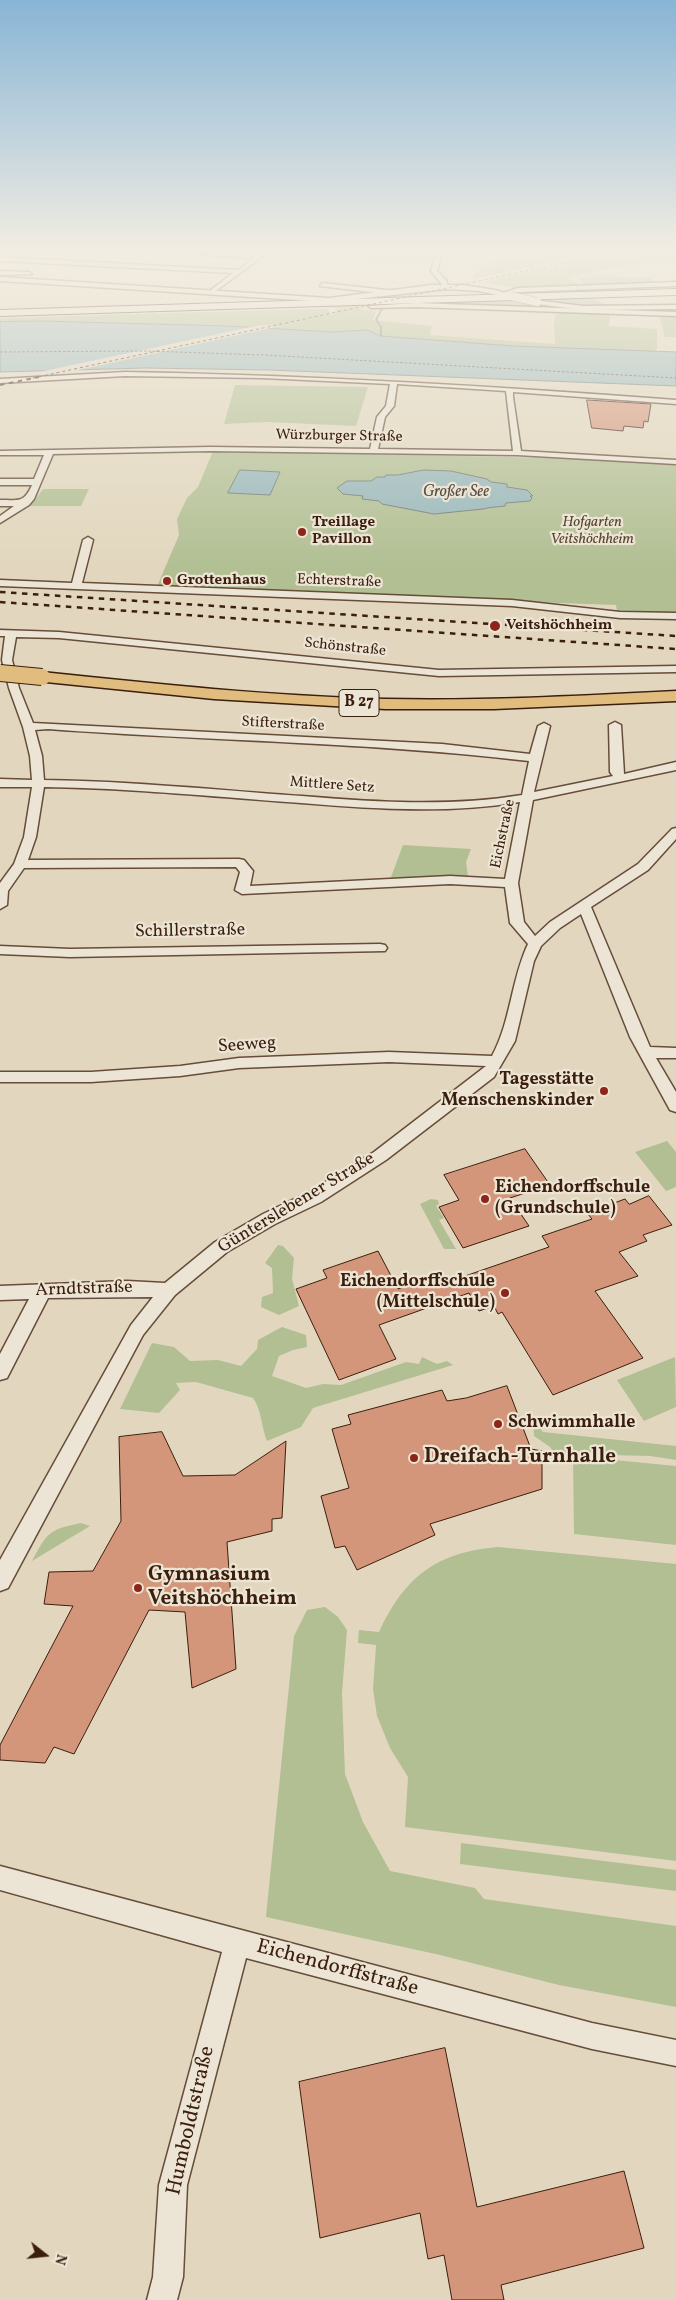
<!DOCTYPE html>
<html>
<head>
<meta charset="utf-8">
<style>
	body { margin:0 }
	#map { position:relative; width:676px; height:2300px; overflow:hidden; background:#e2d7be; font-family:Vollkorn,serif }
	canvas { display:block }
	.north { position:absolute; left:20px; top:2230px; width:50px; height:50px; -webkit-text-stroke:4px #ece5d5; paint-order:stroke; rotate:106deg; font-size:14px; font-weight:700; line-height:20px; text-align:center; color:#3c1e0d }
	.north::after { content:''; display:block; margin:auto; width:18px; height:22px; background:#3c1e0d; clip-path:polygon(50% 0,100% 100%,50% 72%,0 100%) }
</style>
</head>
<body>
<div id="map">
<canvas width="676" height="2300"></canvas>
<div class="north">N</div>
</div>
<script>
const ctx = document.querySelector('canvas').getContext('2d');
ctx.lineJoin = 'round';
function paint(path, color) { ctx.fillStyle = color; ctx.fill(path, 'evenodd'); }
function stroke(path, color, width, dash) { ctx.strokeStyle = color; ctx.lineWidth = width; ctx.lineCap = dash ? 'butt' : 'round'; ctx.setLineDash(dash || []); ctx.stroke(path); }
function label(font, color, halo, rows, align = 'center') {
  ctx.font = font + ' Vollkorn,serif'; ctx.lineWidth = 4.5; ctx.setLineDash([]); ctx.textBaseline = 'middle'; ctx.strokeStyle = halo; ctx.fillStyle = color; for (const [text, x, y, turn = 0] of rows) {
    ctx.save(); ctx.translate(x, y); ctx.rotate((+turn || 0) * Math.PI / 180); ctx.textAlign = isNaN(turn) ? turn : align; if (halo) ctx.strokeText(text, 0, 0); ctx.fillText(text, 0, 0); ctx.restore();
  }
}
paint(new Path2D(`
	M371,248H435L431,263L366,260Z
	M640,248H676V263C639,261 603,269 567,278L583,286L514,288L481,282Z
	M530,252L571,257L554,259L558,261L473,279C476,264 516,254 530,252Z
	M597,276L651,278L655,282L584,284L579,279Z
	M584,298L598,300L606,305H568L537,299Z
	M518,300L558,307L556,310L521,307L374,304L350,308L310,307L0,316V314Z
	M361,308H365L360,310L376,311L373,320L432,326L430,335L555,344L554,324L556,311L610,314L609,326L657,329V349L653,352L513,346L381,336L354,331L333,332L228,326L0,322V318L314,309H328L331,315L335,314L336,309Z
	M659,315L676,316V337H665Z
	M235,385L368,387L356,426L267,422L224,424Z
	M213,451L611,459L676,464V614L621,613L617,611L616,605L156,589L179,535L177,519L187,498L198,487Z
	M43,489H89L81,506H30Z
	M403,845L471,849L466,862L468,876L390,880Z
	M667,1141L676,1152V1187L666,1191L635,1152Z
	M431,1199L438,1200L439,1204L436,1206L444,1218L439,1220L456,1249H444L420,1204Z
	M278,1245L283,1246L294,1258L292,1279L299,1306L279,1315L261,1307L262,1297L273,1293L272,1268L265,1263Z
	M282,1327L306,1335L307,1347L293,1350L279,1356L272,1376L306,1388L323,1384L341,1385L406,1362L419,1364L422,1357L437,1364L447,1361L453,1365L313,1408L301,1427L267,1441C261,1426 262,1411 253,1398L196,1382L176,1383L180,1390L159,1413L120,1409L152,1343L174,1347L190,1361L218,1360L241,1366L257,1349L258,1340Z
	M675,1357L676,1407L644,1421L617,1380Z
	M533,1417L543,1432L676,1446V1460L650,1456L570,1454L569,1464L560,1460L550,1447L534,1436Z
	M573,1456L676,1466V1545L574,1534Z
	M81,1523L90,1526L32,1561C48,1532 48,1530 81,1523Z
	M498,1547L676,1564V1861L405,1827L408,1777L390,1748L377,1716L373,1689L376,1645L358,1643L359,1630L379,1632C405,1576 437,1552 498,1547Z
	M325,1607L338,1617L347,1630L342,1693L345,1774L363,1822L390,1871L475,1888L484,1899L676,1926V2007L559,1985L440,1955L266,1917L294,1636L307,1610Z
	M461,1843L676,1870V1891L460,1864Z`), '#b1bf93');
const water = new Path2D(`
	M40,321L228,326L333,332L367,330L381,336L513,346L676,352V386L269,370L145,368L0,372V322Z
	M240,470L280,472L270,495L228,493Z
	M424,470L451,471L487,479L491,482L507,484V487L527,490L533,496H530L532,498L530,501L506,503L505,506C497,507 490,507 483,509L434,514L382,504L379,501L362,499L363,496L343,494L337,488L347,481H371L377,477H385L386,475H397Z`);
paint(water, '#98b7bb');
stroke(water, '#737a75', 1);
paint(new Path2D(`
	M260,325L280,326L60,374H30Z`), '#e2d7be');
stroke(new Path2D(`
	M381,336V327L376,320L384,305`), '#737a75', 2);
stroke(new Path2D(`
	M0,352L146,351L264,355L676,378`), '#584c41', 1, [2.5, 2]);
const building = new Path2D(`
	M587,400L651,404L648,422L644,421L643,428L624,426L623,431L592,428Z
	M525,1149L550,1185L510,1198L529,1226L463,1248L439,1207L459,1200L444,1175Z
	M649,1196L672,1225L643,1235L647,1241L619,1252L638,1276L595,1291L643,1358L553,1395L502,1312L498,1314L494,1306L479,1311L469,1293L379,1325L396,1359L339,1380L296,1289L327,1278L323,1270L378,1251L398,1289L434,1276L439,1285L549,1247L542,1236L592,1219L587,1213L625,1199L629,1204Z
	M507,1386L531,1449L542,1451V1489L430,1524L435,1535L357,1570L345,1546L335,1548L321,1496L349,1488L332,1429L351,1424L348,1415L442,1390L447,1401L466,1398Z
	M162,1432L183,1476L235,1475L286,1441L282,1518L272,1519V1531L227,1542L236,1669L192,1688L185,1612L149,1610L74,1754L54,1747L45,1763L0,1760V1745L73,1606L44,1604L49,1572L93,1571L121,1521L119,1437Z
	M445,2048L477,2207L624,2171L644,2248L501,2285L504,2300H452L444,2255L428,2259L420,2213L320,2238L299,2082Z`);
paint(building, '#d4967a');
stroke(building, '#3c1e0d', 1);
const minor = new Path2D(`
	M128,248H183L180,250Z
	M256,248H262L263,256L213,293L211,290L233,273L0,261V257L238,270L255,258L200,255L258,254Z
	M437,248H443L437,271L446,280L448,287H444L431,271Z
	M0,271L29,272L32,274L0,275Z
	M676,282V286L518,292L503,296L500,294L518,288Z
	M322,283L396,291L399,293L396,295L320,286Z
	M416,303L676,312V316L416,307L371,308L368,306Z
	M125,372C309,375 492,386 676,400V404L513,392V397L521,451L676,460V464L517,455L210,451L53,454L34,499L29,505L0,523V516L14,506H0V500C19,500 24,503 32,485H0V479H34L44,455H0V451L210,447L370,449L377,417L386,406L390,384L262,378L125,376L0,383V379ZM397,384L506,391L513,451L378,449L385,417L394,406Z
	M88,537L93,540L82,583L512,600L620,612L676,613V619L620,618L512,606L0,586V580L72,583L83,540Z
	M0,630L59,632L439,670L676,666V672L439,676L59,638L16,637L12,660L19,688L33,723L442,744L530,754L538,726L544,723L550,726L534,792L613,776L610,772L609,725L615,722L621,725L624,774L676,762V770L533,800L518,883L524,922L535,936L550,922L638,864L672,829L676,828V839L648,870L591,907L650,1047L676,1048V1058H656L676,1092V1112L670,1110L630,1037L581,914L560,928L541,946L534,961L515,1041L494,1077L386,1160L321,1202L275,1224L227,1252L175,1295L143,1335L8,1588L0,1591V1560L131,1325L153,1297L48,1298L7,1378L0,1380V1354L29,1299L0,1300V1286L127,1281L165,1283L215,1242L263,1214L309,1192L374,1152L486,1066L389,1062L239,1068L180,1076L91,1082H0V1072H91L180,1066L239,1058L389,1052L492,1056C511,1021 511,980 528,944L510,923L505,887L450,884L242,894L235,890L240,872L236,867L24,868L8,891L7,905L0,909V883L14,864L24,837L32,787H0V779L32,780L30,756L23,727L9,688L2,660L5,636H0ZM48,729C208,741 369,742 529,761L522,795C449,807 375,802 302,796C216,790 130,781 44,780L42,756L35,730ZM44,787C130,788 215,797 301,803C374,809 447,814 520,802L505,879L450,876L250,886L253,871L244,860L239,859L28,860L36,837Z
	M380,944L385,945L387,948L385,951L70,957L0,954V946L70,949Z
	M0,1866L592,2023L676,2040V2066L592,2049L246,1958L187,2185L183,2277L177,2300H147L153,2277L159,2185L222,1952L0,1890Z`);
const tertiary = new Path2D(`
	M0,277L329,298L432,285H463L495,290L515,296L511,298L479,291L447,289L329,302L0,281Z
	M534,300L583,306L676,305V309L583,310L537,304L533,302Z`);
const secondary = new Path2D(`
	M676,289V295L0,316V310Z`);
const primary = new Path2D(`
	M42,672C156,684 270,696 385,699C482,701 579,696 676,691V701L494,709H385L214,699L36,681L33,677L36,673Z`);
stroke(minor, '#664c39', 3);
stroke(tertiary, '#664c39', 3);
stroke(secondary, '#3c1e0d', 2);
stroke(primary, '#3c1e0d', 3);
paint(minor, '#ece5d5');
paint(tertiary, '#ece5d5');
paint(secondary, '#ece5d5');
paint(primary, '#e1bc7f');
stroke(new Path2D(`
	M33,378L631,248`), '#3c1e0d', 1, [3, 3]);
stroke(new Path2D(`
	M0,385L39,377`), '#3c1e0d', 2, [4.5, 4.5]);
stroke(new Path2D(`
	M0,592L676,636
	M0,602L676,649`), '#3c1e0d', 2.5, [5.5, 5.5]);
const tertiaryBridge = new Path2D(`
	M511,296L537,302`);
const primaryBridge = new Path2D(`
	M0,673L42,677`);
stroke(tertiaryBridge, '#664c39', 9, []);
stroke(primaryBridge, '#3c1e0d', 18, []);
stroke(tertiaryBridge, '#ece5d5', 8);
stroke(primaryBridge, '#e1bc7f', 16);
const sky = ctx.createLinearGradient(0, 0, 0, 570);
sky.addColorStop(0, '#88b5d6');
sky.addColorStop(0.44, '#f2ede2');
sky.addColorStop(1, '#f2ede200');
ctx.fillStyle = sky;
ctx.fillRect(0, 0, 676, 570);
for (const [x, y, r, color] of [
	[302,532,5,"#8f2418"],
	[167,581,5,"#8f2418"],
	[495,626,6,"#8f2418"],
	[604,1091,5,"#8f2418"],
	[485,1199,5,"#8f2418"],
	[505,1293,5,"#8f2418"],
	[498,1424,5,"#8f2418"],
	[414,1458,5,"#8f2418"],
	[138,1588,5,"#8f2418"]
]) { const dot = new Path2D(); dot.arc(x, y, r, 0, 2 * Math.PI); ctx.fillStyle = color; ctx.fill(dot); stroke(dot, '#ece5d5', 2); }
label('15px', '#3c1e0d', '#ece5d5', [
	["Würzburger Straße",339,437,1],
	["Echterstraße",339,582,2],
	["Schönstraße",345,648,6],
	["Stifterstraße",283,725,3],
	["Mittlere Setz",332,786,4],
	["Eichstraße",504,834,-78]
]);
label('bold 15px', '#3c1e0d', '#ece5d5', [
	["Treillage",312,523],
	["Pavillon",312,540],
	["Grottenhaus",177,581],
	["Veitshöchheim",506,626]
], 'left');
label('italic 15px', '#59462e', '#ece5d5', [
	["Hofgarten",592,523],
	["Veitshöchheim",592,540]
]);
label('italic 16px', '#584c41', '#ece5d5', [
	["Großer See",456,493]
]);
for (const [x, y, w] of [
	[359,703,40]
]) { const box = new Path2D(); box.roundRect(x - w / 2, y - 13.5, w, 27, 4); ctx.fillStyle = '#ece5d5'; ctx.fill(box); stroke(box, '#3c1e0d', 1); }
label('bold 16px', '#3c1e0d', null, [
	["B 27",359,703]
]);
label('18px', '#3c1e0d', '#ece5d5', [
	["Schillerstraße",190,932,-1],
	["Seeweg",247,1046,-4],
	["Günterslebener Straße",297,1204,-31],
	["Arndtstraße",84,1290,-2]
]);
label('bold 18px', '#3c1e0d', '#ece5d5', [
	["Tagesstätte",594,1081],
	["Menschenskinder",594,1102],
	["Eichendorffschule",495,1189,"left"],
	["(Grundschule)",495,1210,"left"],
	["Eichendorffschule",495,1283],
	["(Mittelschule)",495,1304],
	["Schwimmhalle",508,1424,"left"]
], 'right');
label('bold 21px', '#3c1e0d', '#ece5d5', [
	["Dreifach-Turnhalle",424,1458],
	["Gymnasium",148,1576],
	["Veitshöchheim",148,1600]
], 'left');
label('21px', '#3c1e0d', '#ece5d5', [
	["Eichendorffstraße",337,1969,15],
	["Humboldtstraße",192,2121,-77]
]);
</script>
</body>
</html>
